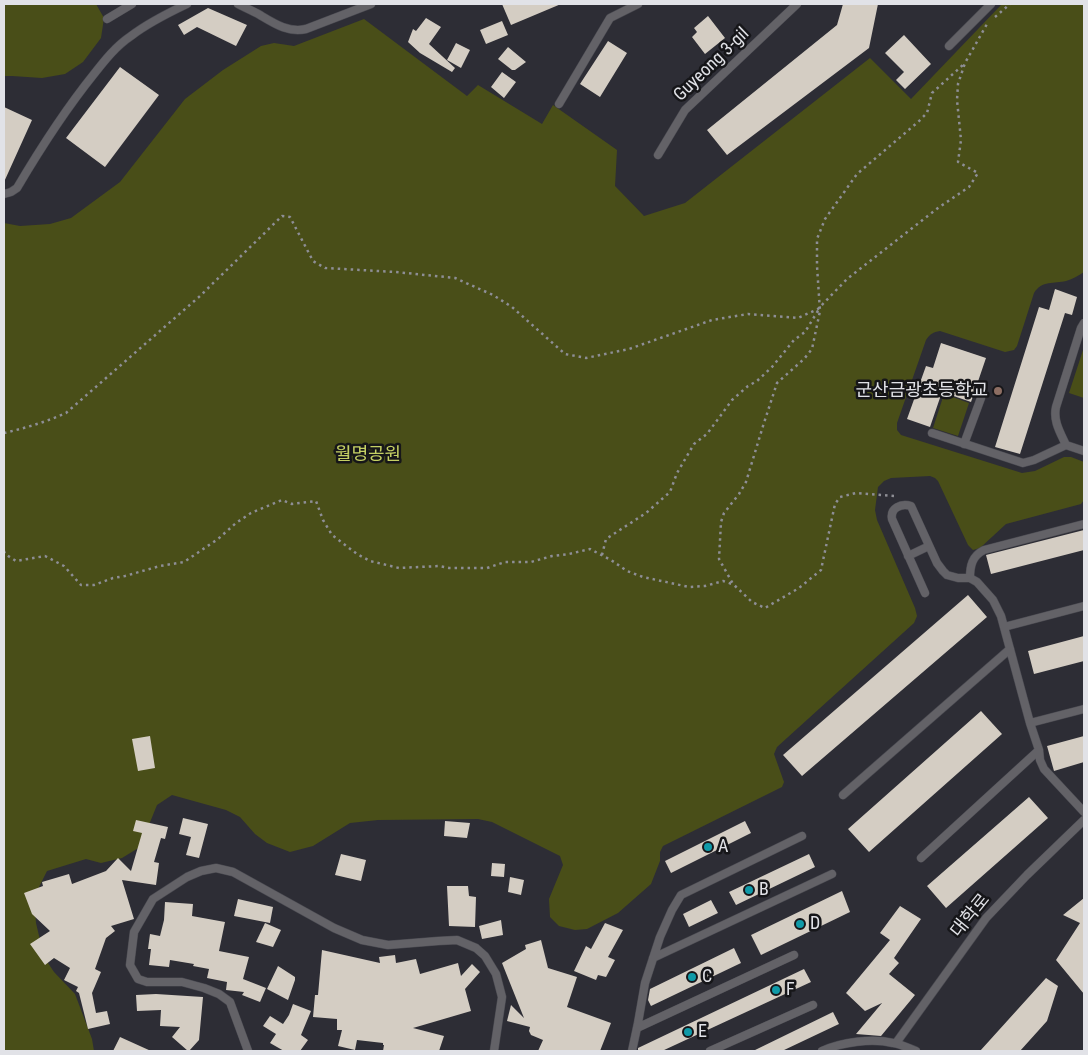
<!DOCTYPE html>
<html>
<head>
<meta charset="utf-8">
<style>
	body { margin:0 }
	#map { position:relative; width:1088px; height:1055px; overflow:hidden; background:#2d2d35; font-family:"Roboto Condensed",sans-serif }
	canvas { display:block }
	.frame { position:absolute; inset:0; border:5px solid #e1e2e7; pointer-events:none }
</style>
</head>
<body>
<div id="map">
<canvas width="1088" height="1055"></canvas>
<div class="frame"></div>
</div>
<script>
const ctx = document.querySelector('canvas').getContext('2d');
ctx.lineJoin = 'round';
function paint(path, color) { ctx.fillStyle = color; ctx.fill(path, 'evenodd'); }
function stroke(path, color, width, dash) { ctx.strokeStyle = color; ctx.lineWidth = width; ctx.lineCap = dash ? 'butt' : 'round'; ctx.setLineDash(dash || []); ctx.stroke(path); }
function label(font, color, halo, rows, align = 'center') {
  ctx.font = font + ' "Roboto Condensed","Noto Sans KR",sans-serif'; ctx.lineWidth = 5; ctx.setLineDash([]); ctx.textBaseline = 'middle'; ctx.strokeStyle = halo; ctx.fillStyle = color; for (const [text, x, y, turn = 0] of rows) {
    ctx.save(); ctx.translate(x, y); ctx.rotate((+turn || 0) * Math.PI / 180); ctx.textAlign = isNaN(turn) ? turn : align; if (halo) ctx.strokeText(text, 0, 0); ctx.fillText(text, 0, 0); ctx.restore();
  }
}
paint(new Path2D(`
	M4,4H96L104,18L101,38L83,62L65,74L42,78L12,76H4Z
	M1002,4H1084V272C1079,275 1073,279 1066,281C1054,284 1042,280 1034,293L1017,346L1014,350L1005,352L940,331C933,332 930,334 926,340L897,423V430L901,435L1022,473L1035,471L1064,457H1071L1084,462V500L1081,504L1006,524L980,548L973,550L968,545L938,481L935,478L930,476L891,478L884,481L878,487L875,510L877,520L915,608L917,616L914,623L777,747L774,754L784,782L782,787L663,846L660,852V861L651,884L618,913L587,929L575,930L559,926L550,917L549,899L563,865L560,856L492,822L478,819L378,820L350,823L313,846L290,852L267,843L255,834L240,817L226,810L172,795L157,805L140,847L122,858L101,863L86,859L47,871L34,897L36,923L44,957L54,972L75,994L92,1039L94,1051H4V223L20,226L50,224L71,218L120,182L185,99L223,70L261,46L274,43L294,46L364,19L467,96L478,85L542,124L553,105L617,150L615,186L644,216L685,203L870,58L911,99Z
	M1084,347V398L1069,393Z
	M944,394L969,403L958,436L933,428Z`), '#494e18');
paint(new Path2D(`
	M502,4H561L511,25Z
	M843,4H878L869,48L727,155L707,130L837,25Z
	M208,8L247,25L236,46L197,27L184,35L178,25Z
	M708,16L725,38L705,54L692,37L697,32L694,28Z
	M426,18L441,27L429,44L455,68L452,72L420,53L408,42L413,29L416,31Z
	M502,21L508,35L486,44L480,30Z
	M904,35L931,64L905,89L896,80L904,72L885,53Z
	M608,41L627,53L600,97L580,84Z
	M456,43L470,50L461,68L447,60Z
	M508,47L526,62L515,70H512L498,59Z
	M120,67L159,95L105,167L66,138Z
	M502,72L516,82L504,98L491,87Z
	M4,107L32,120L4,182Z
	M1055,289L1077,297L1072,315L1065,313L1020,454L995,447L1039,307L1049,310Z
	M941,343L986,358L971,402L942,392L930,427L907,419L926,366L933,368Z
	M1084,530V550L991,574L986,555Z
	M968,595L987,617L802,776L783,755Z
	M1084,636V661L1034,674L1028,651Z
	M981,711L1002,734L869,852L848,829Z
	M150,736L155,768L138,771L132,739Z
	M1084,736V762L1054,771L1047,746Z
	M1029,797L1048,818L946,908L927,886Z
	M183,818L208,824L199,858L186,855L191,837L179,834Z
	M136,820L168,827L165,839L161,838L154,862L159,863L156,885L122,880L134,919L111,926L115,931L106,938L95,969L101,972L92,993L96,1013L107,1011L110,1024L88,1029L79,993L76,991L78,987L64,980L70,968L54,958L45,965L30,944L50,931L32,914L24,893L43,886L42,882L69,874L72,884L106,871L118,858L131,871L142,833L133,831Z
	M445,821L470,823L467,838L444,836Z
	M745,821L751,833L671,873L665,861Z
	M341,854L366,860L361,881L335,875Z
	M809,854L815,867L736,905L729,892Z
	M492,863L505,864L504,877L491,876Z
	M510,877L524,880L521,895L508,892Z
	M447,886H468L469,896L476,897L475,927L449,926Z
	M842,891L850,912L761,955L751,935Z
	M1084,898V994L1056,960L1080,923L1063,915Z
	M238,899L273,907L270,923L234,916Z
	M711,900L718,913L689,927L683,914Z
	M165,902L193,904L192,916L225,922L219,951L249,957L243,979L266,988L260,1002L242,995L244,992L226,990L227,982L207,978L209,969L193,966L194,964L170,960L169,967L149,965L151,949H148L150,934L160,936L164,920Z
	M900,906L921,919L894,958L899,963L889,974L915,995L881,1036L856,1034L882,1003L865,1011L846,993L890,940L880,933Z
	M501,920L503,935L482,939L479,926Z
	M265,923L281,930L273,947L256,942Z
	M605,923L623,930L608,957L615,960L606,977L598,975L596,980L574,971L586,946L591,949Z
	M541,940L548,968L577,977L567,1007L611,1023L600,1051H538L543,1040L531,1035L529,1031L530,1027L507,1021L511,1005L524,1018L502,963L526,949L525,945Z
	M734,948L741,963L651,1006L648,1000L650,989Z
	M322,950L380,963L379,957L395,955L396,963L416,959L420,974L458,963L461,976L472,964L480,972L465,989L471,1011L413,1028L444,1036L439,1051H383L384,1045H383V1043L357,1040L355,1050L338,1046L342,1030H337V1019L313,1017L315,995H318Z
	M278,966L295,977V980L288,1000L267,989Z
	M804,969L811,982L662,1051H638V1048Z
	M1046,978L1058,986L1047,1021L1020,1051H980Z
	M156,994L203,997L199,1040L189,1051H188L172,1037L180,1027L160,1026L161,1010L137,1011L136,995Z
	M293,1004L311,1011L301,1035L308,1040L300,1051H284L270,1043L276,1034L263,1026L270,1016L283,1024L289,1015Z
	M833,1012L839,1024L782,1051H753Z
	M120,1037L151,1051H113Z`), '#d4cdc3');
const service = new Path2D(`
	M238,4C246,8 253,11 260,15C275,24 289,33 306,29L371,4
	M107,19L132,4
	M949,46L991,4
	M559,104L610,18L638,4
	M658,155L685,110L797,4
	M4,194L11,192L17,188C40,149 65,110 94,74C105,60 116,46 131,36C148,23 168,13 187,4
	M1084,323L1081,328L1056,407C1053,421 1060,432 1066,445L1084,451
	M932,433L1023,463L1034,460L1066,445
	M964,444L981,398
	M908,556L929,546
	M970,578C970,566 972,556 984,550L1084,524
	M925,593L892,519C890,508 901,503 911,506L937,563L943,571L947,575L958,578H970L977,582L993,600L1001,616L1030,723
	M1004,627L1084,606
	M1084,709L1030,723L1039,750L1040,760L1044,769L1084,812
	M843,795L1010,649
	M921,858L1039,750
	M653,958L832,874
	M637,1028L794,955
	M896,1043L986,918L1027,875L1084,820
	M248,1051L230,1002L219,994L204,988L182,982H147L138,979L130,965L134,932L153,899L187,877L201,871L216,868L233,872L334,928L362,940L388,945L438,941L457,940L476,948L485,956L496,974L502,997L494,1051
	M632,1051L638,1023L645,983L660,937L672,910L681,895L802,836
	M710,1051L813,1005
	M822,1051C842,1042 872,1038 893,1043C901,1044 908,1048 916,1051`);
stroke(service, '#4a4a51', 9);
stroke(new Path2D(`
	M995,17L1010,4
	M4,433C25,428 46,422 66,413L200,296L282,216L290,217L313,261L325,268L396,272L455,278L493,295L512,307L565,354L586,358L629,349L712,320L748,314L798,318L818,309L847,279L938,208L969,187L978,173L958,162L961,140L957,100L958,84L965,63L987,24
	M894,496L856,493L840,497L835,504L821,570L799,588L765,608L752,602L733,584L719,559L721,522L724,513L739,494L746,482L763,426L777,383L804,359L812,349L820,311L817,266V239L825,219L857,174L918,122L927,113L932,93L964,64
	M4,551L5,554L16,561L45,556L64,566L81,585H94L113,578L125,576L160,566L184,562L218,539L236,523L251,513L282,500L292,504L316,501L323,520L332,535L357,554L370,561L399,568L439,566L449,568H487L505,562H531L552,556L569,554L590,549L611,560L627,571L643,577L689,587L705,586L723,581L732,584
	M602,555L606,539L646,513L670,492L677,473L694,444L707,434L732,400L748,386L757,381L772,367L794,340L805,332L819,309`), '#8e8e95', 2.5, [2.5, 4]);
stroke(service, '#636267', 8);
for (const [x, y, r, color] of [
	[998,391,5,"#8d6e63"],
	[708,847,5,"#0f9aa8"],
	[749,890,5,"#0f9aa8"],
	[800,924,5,"#0f9aa8"],
	[692,977,5,"#0f9aa8"],
	[776,990,5,"#0f9aa8"],
	[688,1032,5,"#0f9aa8"]
]) { const dot = new Path2D(); dot.arc(x, y, r, 0, 2 * Math.PI); ctx.fillStyle = color; ctx.fill(dot); stroke(dot, '#161619', 2); }
label('18px', '#e1e2e7', '#161619', [
	["Guyeong 3-gil",712,65,-44],
	["대학로",971,916,-51]
]);
label('18px', '#e1e2e7', '#161619', [
	["군산금광초등학교",988,391,"right"],
	["A",718,847],
	["B",759,890],
	["D",810,924],
	["C",702,977],
	["F",786,990],
	["E",698,1032]
], 'left');
label('18px', '#c5d064', '#161619', [
	["월명공원",368,455]
]);
</script>
</body>
</html>
